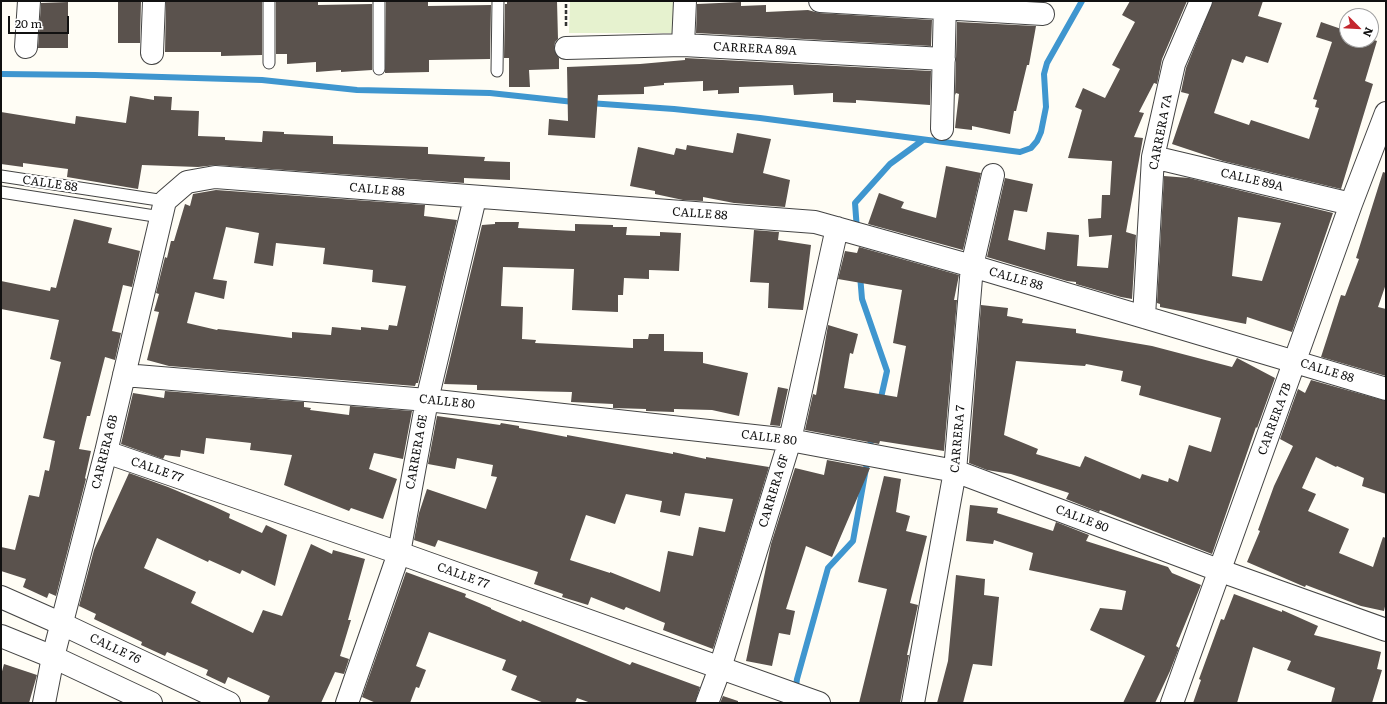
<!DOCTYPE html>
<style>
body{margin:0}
#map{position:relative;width:1387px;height:704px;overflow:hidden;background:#fffdf5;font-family:Literata,serif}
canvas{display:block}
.frame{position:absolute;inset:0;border:2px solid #111;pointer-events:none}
.north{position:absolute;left:1339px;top:8px;width:40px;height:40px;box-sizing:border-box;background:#fff;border:1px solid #a0a0a0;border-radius:50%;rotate:114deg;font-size:11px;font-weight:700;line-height:16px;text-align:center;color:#111}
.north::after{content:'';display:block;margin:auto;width:14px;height:18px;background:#c4262e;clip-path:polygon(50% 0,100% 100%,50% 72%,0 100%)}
.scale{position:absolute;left:8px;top:16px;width:61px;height:18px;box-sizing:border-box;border:2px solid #111;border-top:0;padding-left:5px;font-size:12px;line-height:14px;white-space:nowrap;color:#111;-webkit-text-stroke:3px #fff;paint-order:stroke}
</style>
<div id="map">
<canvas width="1387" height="704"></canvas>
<div class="frame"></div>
<div class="north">N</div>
<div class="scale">20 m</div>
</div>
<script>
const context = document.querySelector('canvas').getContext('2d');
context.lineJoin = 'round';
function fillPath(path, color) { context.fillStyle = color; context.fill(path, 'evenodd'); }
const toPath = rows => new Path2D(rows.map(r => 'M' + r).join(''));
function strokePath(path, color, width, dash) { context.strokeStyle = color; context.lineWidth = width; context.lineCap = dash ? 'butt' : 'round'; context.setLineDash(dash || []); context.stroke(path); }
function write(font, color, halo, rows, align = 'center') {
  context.font = font + ' Literata,serif'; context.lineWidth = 4; context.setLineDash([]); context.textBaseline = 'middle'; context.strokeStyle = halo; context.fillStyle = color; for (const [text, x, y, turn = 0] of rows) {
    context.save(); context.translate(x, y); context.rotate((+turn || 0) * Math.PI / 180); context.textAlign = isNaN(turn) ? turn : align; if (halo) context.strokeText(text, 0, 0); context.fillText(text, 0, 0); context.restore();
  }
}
fillPath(toPath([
 [570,1,673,1,673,33,569,33]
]), '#e6f2cf');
strokePath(toPath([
 [1,74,95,75,262,80,357,90,490,93,574,102],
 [589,103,674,109,760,118,1020,152,1031,148,1037,141,1041,132,1046,107,1044,74,1047,63,1082,1],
 [857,230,855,203,890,164,923,140],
 [860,275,862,299,887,371,880,402],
 [795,692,797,679,828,568,853,541,872,435]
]), '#3f96cf', 6);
fillPath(toPath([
 [118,1,141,1,140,43,118,43],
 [166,1,262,1,262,55,221,56,221,52,165,52],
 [276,1,318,1,318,5,372,4,372,70,341,72,341,70,316,72,316,62,287,64,287,54,276,54],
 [386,1,428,1,428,6,491,5,490,59,429,60,429,72,385,73],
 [507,1,557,1,558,39,555,42,554,49,559,58,559,69,529,70,530,87,509,87,509,58,504,58,505,4,507,4],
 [1130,1,1187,1,1162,59,1157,84,1154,83,1139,112,1144,113,1134,137,1143,138,1126,232,1136,235,1132,299,1121,297,1076,284,1076,282,1067,281,987,257,1005,178,1033,184,1027,212,1014,210,1008,240,1045,250,1047,232,1079,235,1077,266,1108,268,1112,235,1089,237,1088,219,1101,218,1102,195,1110,195,1112,161,1068,158,1082,110,1075,107,1083,88,1105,98,1120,69,1112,65,1135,22,1122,15],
 [1213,1,1263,1,1258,16,1282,23,1268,63,1246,56,1243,63,1232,59,1214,113,1249,125,1251,120,1309,139,1319,108,1315,107,1317,100,1313,99,1332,42,1316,37,1321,22,1347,31,1347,40,1371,39,1377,41,1365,81,1373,84,1341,189,1223,161,1172,144,1189,94,1181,92,1186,68],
 [68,2,68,48,38,48,41,3],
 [741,2,741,6,766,5,766,12,808,10,819,13,932,20,931,46,696,33,697,4],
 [957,22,1036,26,1029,65,1027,65,1016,111,1014,111,1010,134,972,126,972,130,955,128,959,94,956,93,955,95],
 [685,58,931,71,930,105,856,100,856,103,833,102,833,93,794,95,793,85,739,87,739,93,718,94,718,90,703,91,703,81,664,83,664,85,644,87,644,94,598,95,595,138,548,135,549,119,568,121,567,67,640,64,685,60],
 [130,96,154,100,154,96,172,97,171,110,199,111,198,136,225,137,225,140,262,142,263,131,284,132,284,134,333,136,333,144,428,147,428,154,485,157,484,161,510,162,510,180,464,178,464,183,216,165,198,167,142,165,138,189,67,177,68,169,23,163,23,167,1,164,1,112,75,124,76,116,126,123],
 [737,133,771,139,763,173,790,180,785,207,734,203,703,197,703,201,683,200,655,194,655,191,630,186,638,147,674,155,676,148,686,150,687,145,733,153],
 [946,166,981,173,963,250,868,224,879,193,904,202,901,208,936,218],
 [1383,172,1386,173,1386,284,1378,307,1386,309,1386,376,1321,357,1341,295,1345,296,1359,259,1356,258],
 [1164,176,1189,178,1333,213,1292,332,1247,317,1246,324,1160,307,1160,304,1157,303],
 [1238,217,1281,223,1262,281,1232,276],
 [216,190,425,205,424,216,457,220,418,383,416,383,415,386,169,366,147,360,159,312,154,311,159,294,156,293,165,257,167,258,171,241,174,241,185,204,190,206,193,194],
 [226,227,259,233,254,263,273,266,276,243,325,248,323,264,373,270,372,282,406,286,397,326,389,325,388,330,361,327,361,330,332,327,331,335,292,332,292,338,218,329,217,330,187,323,195,292,224,299,227,281,213,279],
 [74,219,112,228,108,243,140,251,132,287,123,285,112,331,121,333,115,360,105,357,90,416,87,416,79,449,91,451,85,478,86,479,56,596,49,593,47,598,23,587,26,579,1,571,1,547,15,550,29,495,39,497,45,470,49,471,55,441,43,438,61,362,50,359,59,320,1,309,1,281,50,291,51,287,56,288],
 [495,222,519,222,518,228,575,231,575,224,613,225,613,227,627,227,626,235,660,236,660,232,681,233,679,271,649,270,649,279,624,278,623,295,618,295,618,312,572,310,574,269,503,267,501,306,523,307,522,339,536,340,535,343,633,348,633,339,648,339,649,334,664,334,664,351,703,352,703,363,748,373,739,416,712,410,674,409,674,412,646,411,646,409,613,408,613,404,571,402,572,392,477,390,477,385,444,384,482,225,495,224],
 [754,230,779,232,778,240,811,245,803,310,768,308,769,283,750,282],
 [859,247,959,275,954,300,957,300,944,451,880,441,879,444,805,430,813,394,816,395,828,325,858,334,853,354,850,353,844,388,897,397,906,346,893,343,902,290,838,279,845,251,857,253],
 [981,305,1008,308,1007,316,1023,319,1022,323,1076,329,1076,333,1152,346,1232,367,1237,358,1275,378,1257,428,1256,427,1212,554,1100,510,1099,512,1066,499,1069,493,1011,474,987,470,969,463],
 [1016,361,1085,366,1086,364,1123,371,1121,381,1141,386,1139,395,1221,418,1211,452,1189,445,1178,482,1169,478,1168,482,1142,474,1140,479,1085,456,1080,467,1036,454,1038,449,1004,435],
 [1311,380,1386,401,1386,494,1362,486,1364,478,1337,466,1336,467,1316,457,1302,488,1316,494,1308,511,1349,529,1339,553,1373,567,1383,537,1386,538,1386,602,1384,611,1361,606,1306,585,1305,587,1247,562,1260,531,1258,530,1274,486,1293,446,1280,439,1298,389,1305,393],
 [778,387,788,389,780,426,770,425],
 [165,391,304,402,304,407,311,408,310,410,349,415,350,406,412,411,403,459,374,453,369,469,397,479,383,519,351,508,349,511,284,485,292,455,250,450,251,443,206,438,204,454,181,450,180,457,165,455,163,459,121,444,133,393,164,398],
 [437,416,500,425,501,423,519,426,519,428,567,437,567,435,673,454,673,452,706,459,706,457,769,467,713,649,663,630,665,623,626,607,624,610,591,597,588,605,562,597,563,594,534,584,538,572,438,540,435,547,414,540,419,513,427,489,486,509,497,477,491,476,493,465,457,458,455,469,428,464],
 [685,493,733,499,725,532,699,527,693,556,668,551,660,592,610,572,610,573,570,560,586,515,615,524,626,494,662,501,660,512,680,516],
 [827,460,870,468,832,557,806,546,786,609,795,611,790,635,779,633,772,666,746,661,771,544,795,468,824,475],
 [129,473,168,487,213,506,230,514,229,518,262,533,266,525,287,535,275,586,242,570,240,574,209,560,208,562,157,538,144,568,196,592,191,603,253,633,263,610,282,616,311,544,332,554,333,550,365,559,348,620,351,620,340,656,349,659,344,674,335,672,321,703,267,703,270,696,228,677,225,684,206,675,208,670,167,652,165,656,141,645,142,642,94,619,96,614,79,606,94,550],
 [884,476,901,479,896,512,910,516,906,531,927,536,910,603,918,605,907,655,909,655,900,703,859,703,887,589,858,582],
 [970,505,998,508,997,513,1053,531,1056,522,1089,535,1086,541,1168,567,1172,573,1201,585,1176,646,1179,648,1170,671,1155,703,1123,703,1145,656,1090,630,1100,608,1122,610,1126,591,1029,570,1033,553,994,540,993,544,966,541],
 [406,572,466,594,465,597,491,608,491,609,521,622,522,620,630,665,632,662,700,687,695,703,591,703,577,698,575,703,544,703,511,690,517,676,502,670,506,660,429,632,416,666,426,670,419,688,416,687,410,703,376,703,362,697],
 [956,575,985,579,984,595,999,597,992,666,973,664,963,703,937,703,948,661],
 [1234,594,1282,612,1282,610,1318,626,1314,635,1381,652,1377,669,1382,670,1372,703,1331,703,1335,688,1287,670,1291,661,1253,647,1237,703,1193,703,1201,680,1199,679,1221,619,1224,620],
 [4,664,37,675,29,703,1,703,1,675],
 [723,696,738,701,738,703,720,703]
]), '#5a524d');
const service = toPath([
 [379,1,379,69],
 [269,63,269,1],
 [497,71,498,1],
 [1,176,165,201],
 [1,192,161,217]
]);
const minor = toPath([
 [820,1,1043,14],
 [683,45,685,1],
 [26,47,29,1],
 [566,48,683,45,944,59],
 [152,53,154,1],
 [942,129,945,1],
 [1153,157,1351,204],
 [1144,317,1153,157,1174,64,1201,1],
 [124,375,427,400,790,440,955,471,1221,571,1386,630],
 [106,452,399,553,819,703],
 [44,703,53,657,106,452,165,201,187,182,215,177,815,222,972,266,1386,389],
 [347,703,399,553,427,400,475,198],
 [707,703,720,668,790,440,837,228],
 [913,703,955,471,972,266,993,175],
 [1172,703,1351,204,1386,113]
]);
const tertiary = toPath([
 [1,597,62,624,229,703],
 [1,636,53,657,151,703]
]);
strokePath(service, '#444', 13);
strokePath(minor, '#444', 24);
strokePath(tertiary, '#444', 24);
strokePath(toPath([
 [566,26,566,1]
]), '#333', 2.5, [4, 2]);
strokePath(service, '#fff', 11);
strokePath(minor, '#fff', 22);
strokePath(tertiary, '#fff', 22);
write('12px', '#111', '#fff', [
 ["CARRERA 89A",755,49,3],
 ["CARRERA 7A",1161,132,-79],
 ["CALLE 89A",1252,180,13],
 ["CALLE 88",50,184,8],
 ["CALLE 88",377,190,5],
 ["CALLE 88",700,214,4],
 ["CALLE 88",1016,279,16],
 ["CALLE 88",1327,371,17],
 ["CALLE 80",447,402,6],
 ["CARRERA 7B",1275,419,-70],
 ["CALLE 80",769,438,7],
 ["CARRERA 7",958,439,-85],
 ["CARRERA 6B",105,452,-76],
 ["CARRERA 6E",417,452,-80],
 ["CALLE 77",157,470,19],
 ["CARRERA 6F",774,491,-73],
 ["CALLE 80",1082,519,21],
 ["CALLE 77",463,576,20],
 ["CALLE 76",115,649,25]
]);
</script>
